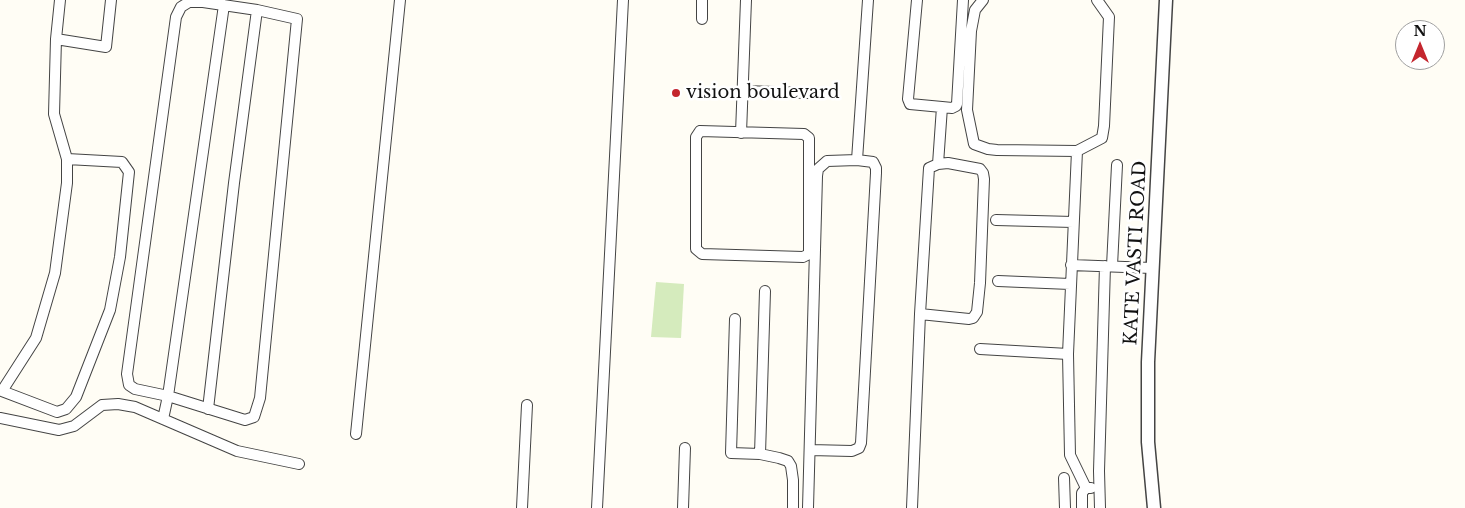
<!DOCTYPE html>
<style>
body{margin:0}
#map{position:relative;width:1465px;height:508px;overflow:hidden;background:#fffdf5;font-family:"Libre Baskerville",serif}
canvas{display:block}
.north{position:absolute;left:1395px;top:20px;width:50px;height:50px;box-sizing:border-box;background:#fff;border:1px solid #a0a0a0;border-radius:50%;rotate:0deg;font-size:14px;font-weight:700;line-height:20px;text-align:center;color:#111}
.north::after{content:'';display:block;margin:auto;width:18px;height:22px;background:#c4262e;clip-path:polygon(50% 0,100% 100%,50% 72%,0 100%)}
</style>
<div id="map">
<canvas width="1465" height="508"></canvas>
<div class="north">N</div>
</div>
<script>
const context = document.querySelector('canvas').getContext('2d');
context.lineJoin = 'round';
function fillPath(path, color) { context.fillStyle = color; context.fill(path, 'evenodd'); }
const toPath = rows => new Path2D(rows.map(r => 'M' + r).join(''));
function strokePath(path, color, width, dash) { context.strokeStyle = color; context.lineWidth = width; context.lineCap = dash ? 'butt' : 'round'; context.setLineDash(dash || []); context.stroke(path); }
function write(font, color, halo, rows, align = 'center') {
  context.font = font + ' "Libre Baskerville",serif'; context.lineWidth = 5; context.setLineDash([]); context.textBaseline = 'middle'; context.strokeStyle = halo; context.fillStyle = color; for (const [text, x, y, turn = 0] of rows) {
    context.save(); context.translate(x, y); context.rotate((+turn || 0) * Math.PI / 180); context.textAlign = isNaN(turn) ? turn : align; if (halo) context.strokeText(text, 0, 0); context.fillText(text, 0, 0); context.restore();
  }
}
fillPath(toPath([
 [656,282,684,284,681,338,651,337]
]), '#d5ebbd');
const minor = toPath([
 [60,0,56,39,54,114,67,159,67,183,55,273,36,338,2,391,57,412,66,409,76,397,110,310,120,257,129,172,122,162,67,159],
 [917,0,908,99,910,104,942,107],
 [983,0,975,10,971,31,967,110,974,144,988,149,997,150,1077,151],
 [203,2,189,2,181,7,176,17,127,374,129,385,135,389,168,396,245,420,254,417,260,398,297,19,257,10,203,2,203,0],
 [702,19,702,0],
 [56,39,106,47,111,0],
 [743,91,808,93],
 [700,131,804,134,809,138,809,254,803,257,702,254,696,249,696,137,700,131],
 [741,133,746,0],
 [857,160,868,0],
 [938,164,942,107,952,108,956,106,957,104,963,0],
 [996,220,1073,222],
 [1071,265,1152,268],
 [1112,266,1117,165],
 [998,281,1070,284],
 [765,291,760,454,779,458,788,461,791,466,793,480,793,508],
 [735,319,731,453,760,454],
 [980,349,1068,354],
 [208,409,234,183,257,10],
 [0,418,59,430,74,426,102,405,118,404,135,407,237,451,299,464],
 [163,419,168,396,224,5],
 [356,434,400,0],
 [1064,478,1065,508],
 [1086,488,1070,455,1068,354,1077,151,1102,138,1104,126,1109,17,1097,0],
 [522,508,527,405],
 [597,508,623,0],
 [683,508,685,448],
 [808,508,817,176,818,169,827,161,857,160,873,162,876,168,876,173,861,443,859,448,852,451,810,450],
 [912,508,920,314,929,168,938,164,948,163,980,169,983,173,984,179,980,283,977,312,973,318,969,319,920,314],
 [1082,508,1082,493,1086,488,1091,488],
 [1100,508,1099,471,1105,266]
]);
const tertiary = toPath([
 [1154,508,1148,442,1148,362,1166,0]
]);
strokePath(minor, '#444', 12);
strokePath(tertiary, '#444', 15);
strokePath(minor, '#fff', 10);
strokePath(tertiary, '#fff', 12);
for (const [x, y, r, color] of [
 [676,93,5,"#c4262e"]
]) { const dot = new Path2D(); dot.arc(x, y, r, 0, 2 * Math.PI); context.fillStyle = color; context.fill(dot); strokePath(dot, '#fff', 2); }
write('18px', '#111', '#fff', [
 ["vision boulevard",686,93]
], 'left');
write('18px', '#111', '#fff', [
 ["KATE VASTI ROAD",1136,253,-87]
]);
</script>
